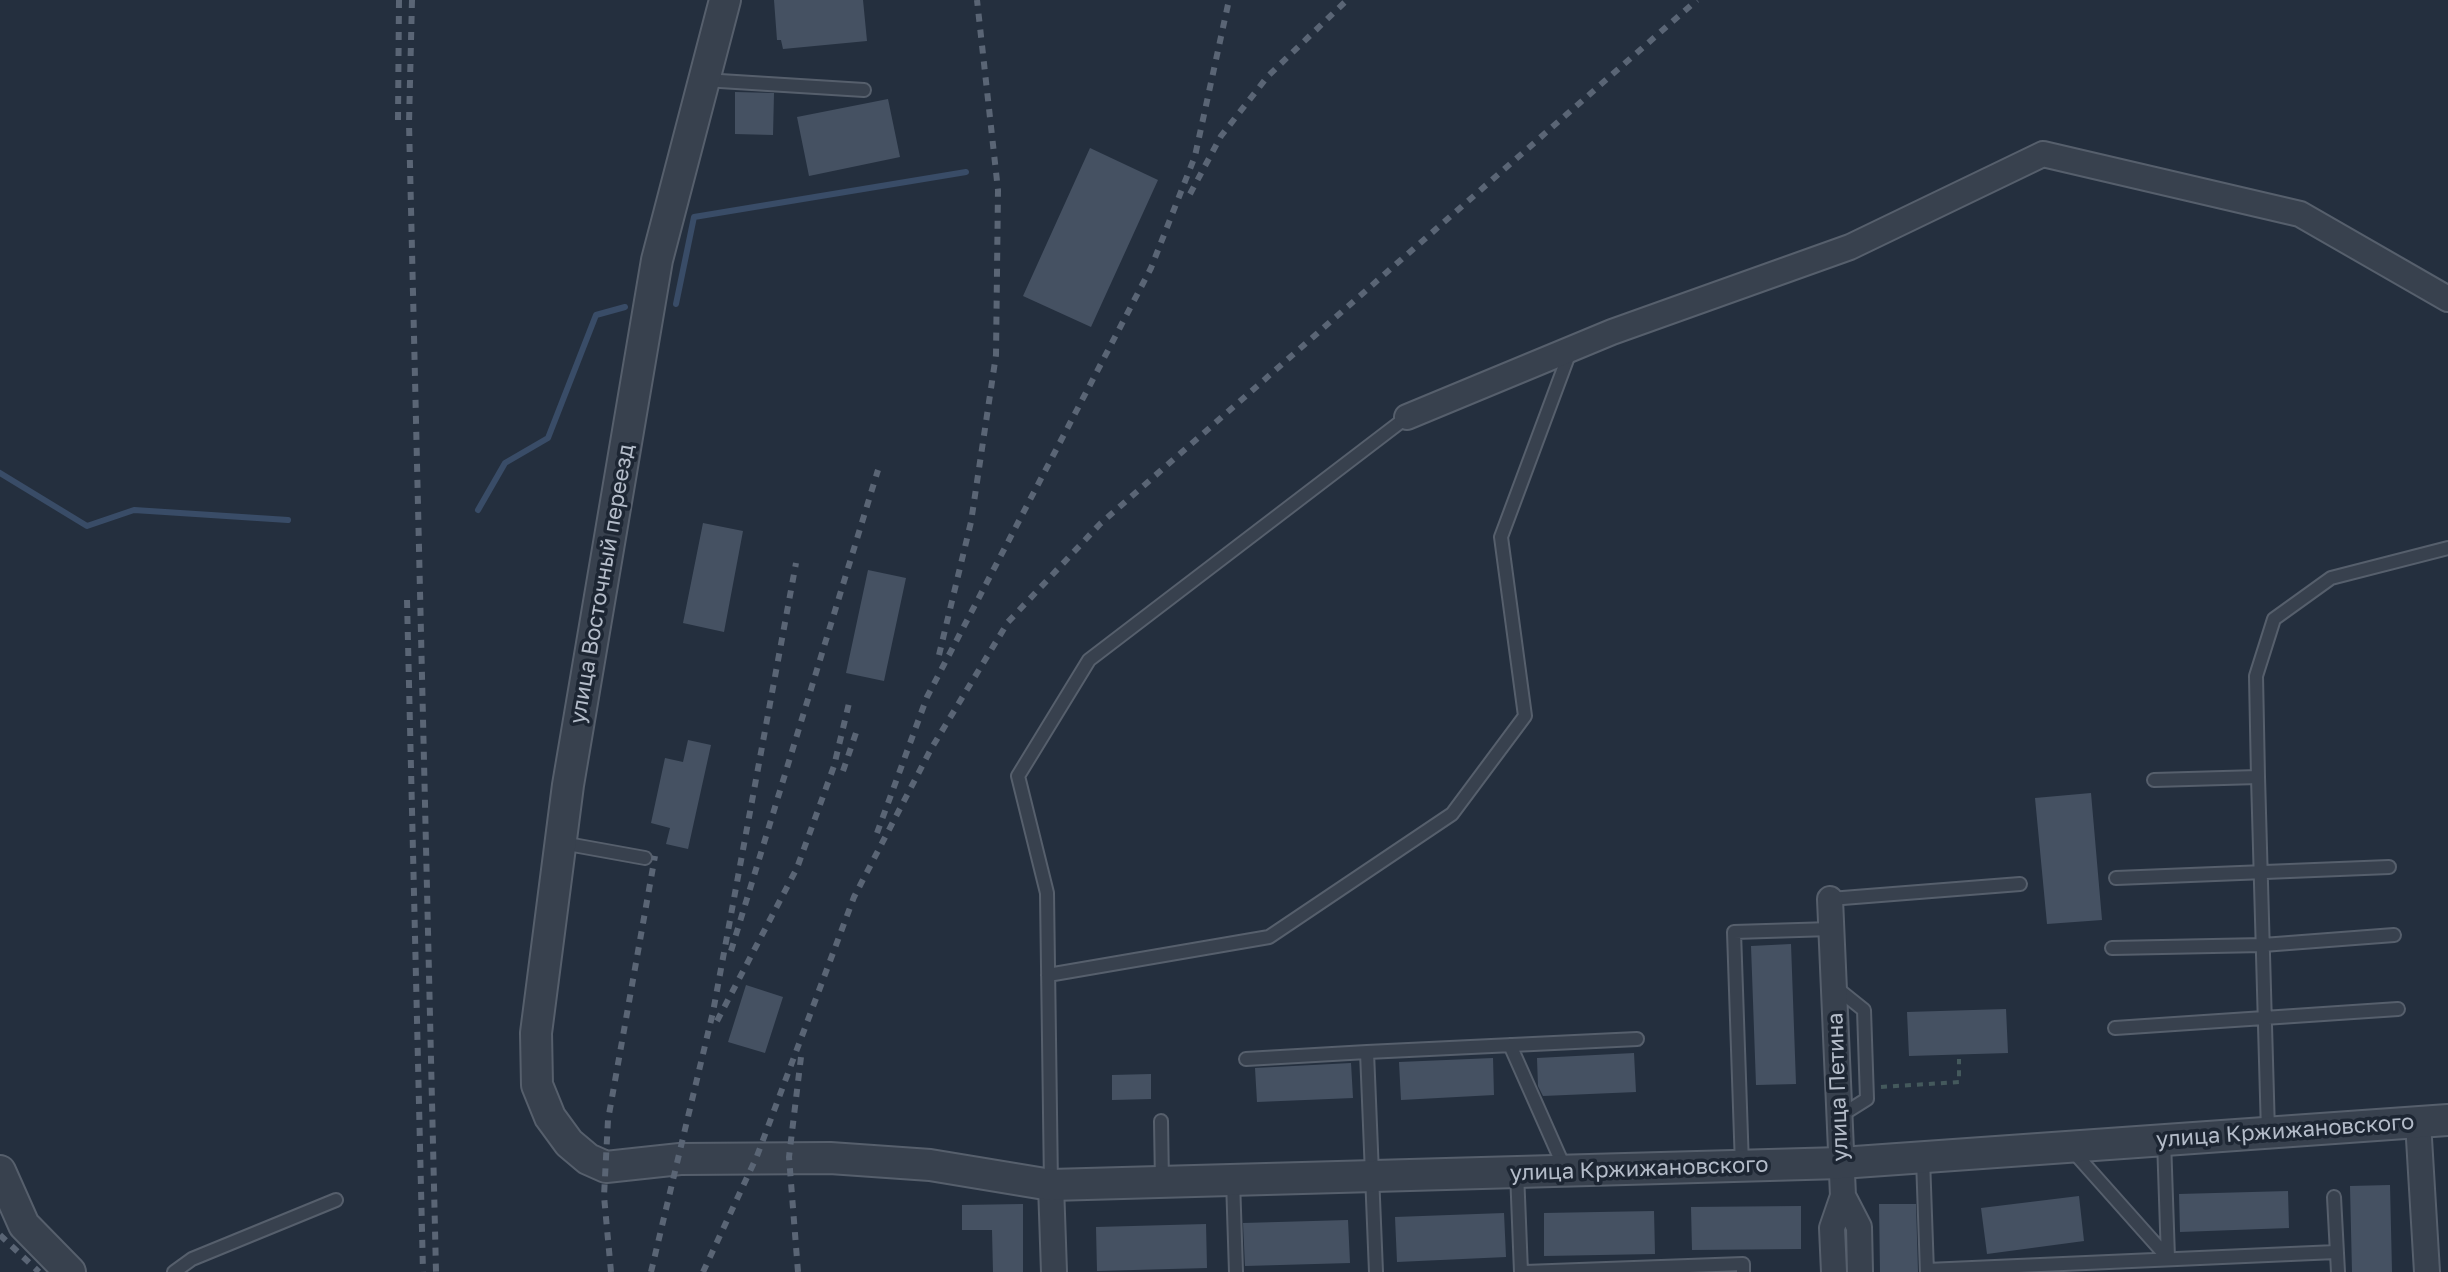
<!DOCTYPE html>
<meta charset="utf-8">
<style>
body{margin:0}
canvas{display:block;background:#242f3e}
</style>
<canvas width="2448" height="1272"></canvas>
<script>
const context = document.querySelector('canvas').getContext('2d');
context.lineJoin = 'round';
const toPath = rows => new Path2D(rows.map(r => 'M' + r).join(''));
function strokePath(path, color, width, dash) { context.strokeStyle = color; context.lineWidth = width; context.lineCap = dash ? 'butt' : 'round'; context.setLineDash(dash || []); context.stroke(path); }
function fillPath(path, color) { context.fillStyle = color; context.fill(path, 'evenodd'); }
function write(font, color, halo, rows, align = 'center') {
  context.font = font + ' "Golos Text",sans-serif'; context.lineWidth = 7; context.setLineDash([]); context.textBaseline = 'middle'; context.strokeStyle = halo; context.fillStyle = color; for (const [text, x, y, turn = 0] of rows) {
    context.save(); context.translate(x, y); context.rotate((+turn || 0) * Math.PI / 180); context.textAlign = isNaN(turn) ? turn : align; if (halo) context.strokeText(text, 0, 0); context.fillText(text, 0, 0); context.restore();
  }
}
strokePath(toPath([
 [676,304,694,217,966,172],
 [0,473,87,526,134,510,288,520],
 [478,510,505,463,548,438,596,315,625,307]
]), '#394c67', 6);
fillPath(toPath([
 [774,0,863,0,867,41,783,49,781,40,777,40],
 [735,92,774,93,773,135,735,134],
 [888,99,900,157,809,176,797,117],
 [1090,148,1158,180,1091,327,1023,296],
 [703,523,743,531,724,632,683,623],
 [868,570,906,578,884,681,846,673],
 [688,740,711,745,688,849,666,844,670,828,651,823,665,758,683,762],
 [2091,793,2102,920,2047,924,2035,798],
 [1791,944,1796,1084,1756,1085,1751,946],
 [746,985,783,997,765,1053,728,1042],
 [2006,1009,2008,1053,1909,1056,1907,1012],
 [1634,1053,1636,1092,1543,1096,1538,1086,1537,1058],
 [1493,1058,1494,1095,1401,1100,1399,1062],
 [1351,1063,1353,1098,1257,1102,1255,1068],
 [1151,1074,1151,1099,1112,1100,1112,1075],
 [2390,1185,2392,1272,2352,1272,2350,1186],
 [2288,1191,2289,1228,2180,1232,2179,1194],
 [2079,1196,2084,1241,1987,1254,1981,1208],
 [1023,1204,1023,1272,993,1272,992,1230,962,1230,962,1205],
 [1879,1204,1916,1204,1918,1272,1880,1272],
 [1801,1206,1801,1249,1692,1250,1691,1207],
 [1654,1211,1655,1254,1544,1256,1544,1213],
 [1504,1213,1506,1257,1397,1262,1395,1217],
 [1348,1220,1350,1263,1245,1266,1243,1223],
 [1206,1224,1207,1268,1097,1271,1096,1227]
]), '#455162');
const service = toPath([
 [704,80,864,90],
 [2258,777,2256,676,2274,619,2331,578,2448,548],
 [2154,780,2258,777,2268,1132],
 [562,843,645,858],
 [2116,878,2389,867],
 [1830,899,2020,884],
 [2112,948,2263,945,2394,935],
 [1048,975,1269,937,1452,814,1525,716,1501,537,1571,349],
 [1834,986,1864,1010,1867,1099,1840,1116],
 [2115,1028,2398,1009],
 [1510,1045,1565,1169],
 [1246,1059,1367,1052],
 [1161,1121,1162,1182],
 [2071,1149,2168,1258,2164,1140],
 [1923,1159,1927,1272],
 [1742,1166,1734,932,1831,929],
 [1517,1172,1521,1272],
 [1233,1180,1236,1272],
 [1051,1185,1047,893,1018,776,1089,660,1407,417],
 [2334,1197,2338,1272],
 [1927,1270,2336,1252],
 [174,1272,192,1259,336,1200],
 [1376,1272,1367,1052,1637,1039],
 [1525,1272,1743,1264,1743,1272]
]);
const minor = toPath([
 [1407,417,1612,332,1850,247,2043,154,2300,214,2448,299],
 [1830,899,1843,1196,1859,1227,1860,1272],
 [2418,1122,2427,1272],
 [1051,1185,1054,1272],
 [1834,1272,1832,1228,1843,1196]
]);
const tertiary = toPath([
 [725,0,657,260,568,785,536,1033,537,1085,550,1117,569,1143,588,1159,606,1167,680,1159,830,1158,930,1165,1051,1185,1841,1163,2448,1120],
 [0,1171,24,1225,70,1272]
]);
strokePath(service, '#565f6c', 16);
strokePath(minor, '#565f6c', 28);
strokePath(tertiary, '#565f6c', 34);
strokePath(toPath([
 [1881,1087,1959,1082,1959,1059]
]), '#44595c', 4, [6, 6]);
strokePath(service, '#38414e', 12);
strokePath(minor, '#38414e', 24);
strokePath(tertiary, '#38414e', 30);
strokePath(toPath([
 [412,0,409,123,436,1272],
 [398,120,399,0],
 [1190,194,1221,136,1268,76,1347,0],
 [407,600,423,1272],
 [939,655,971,522,996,355,998,190,977,0],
 [843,771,858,727],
 [877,833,927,697,1151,268,1195,156,1229,0],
 [731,951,878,470],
 [717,1021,797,868,834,766,850,699],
 [0,1235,39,1272],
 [611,1272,604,1196,608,1120,655,856],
 [651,1272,713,1012,796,563],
 [703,1272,757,1156,854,897,931,749,1008,622,1100,524,1697,0],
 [798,1272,789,1157,801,1057]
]), '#5a6575', 6, [8, 8]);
write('22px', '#b4bcc9', '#1d2633', [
 ["улица Восточный переезд",602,584,-80],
 ["улица Петина",1838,1087,-92],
 ["улица Кржижановского",2285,1131,-4],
 ["улица Кржижановского",1639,1169,-2]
]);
</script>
